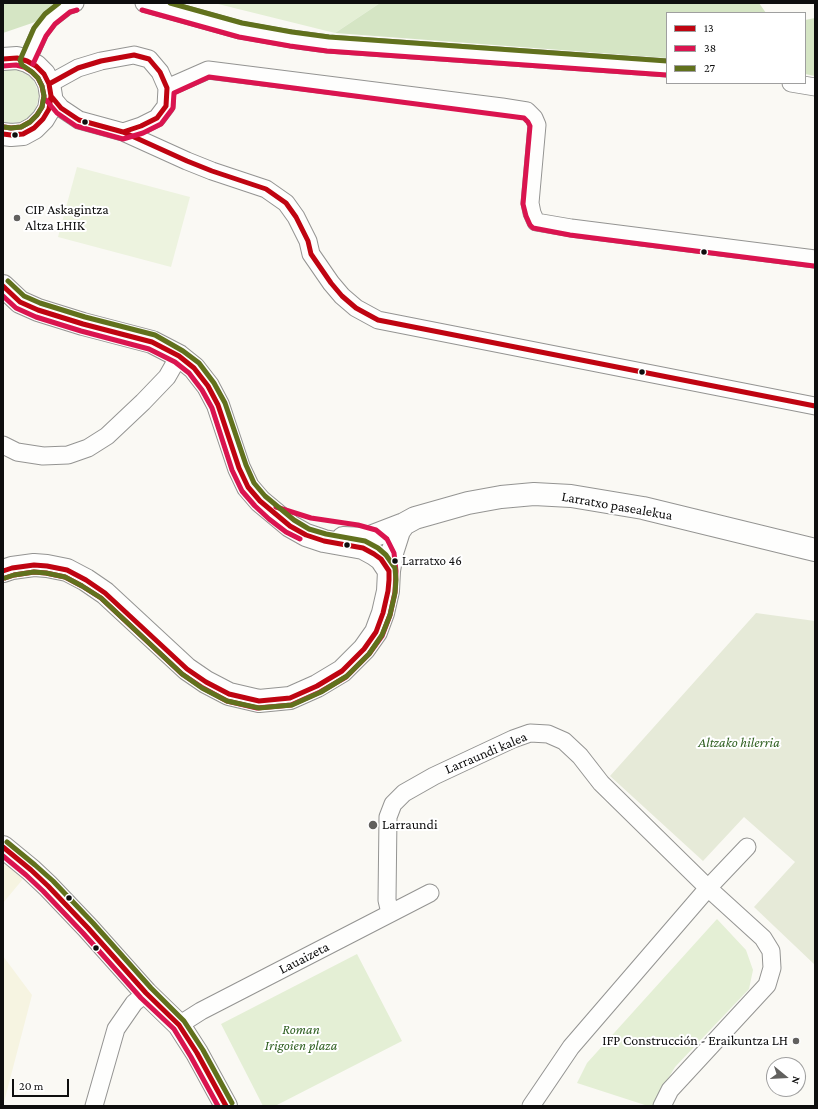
<!DOCTYPE html>
<meta charset="utf-8">
<style>
body{margin:0}
#map{position:relative;width:818px;height:1109px;overflow:hidden;background:#faf9f4;font-family:"Crimson Pro",serif}
canvas{display:block}
.frame{position:absolute;inset:0;border:4px solid #0e0e0e;pointer-events:none}
.legend{position:absolute;left:666px;top:12px;width:140px;height:72px;box-sizing:border-box;background:#fff;border:1px solid #9f9f9f;margin:0;padding:5px 7px;list-style:none;font-size:12px;color:#0e0e0e}
.legend li{display:flex;align-items:center;gap:8px;height:20px}
.legend b{width:20px;border:1px solid #9f9f9f}
.north{position:absolute;left:766px;top:1057px;width:40px;height:40px;box-sizing:border-box;background:#fff;border:1px solid #9f9f9f;border-radius:50%;rotate:108deg;font-size:11px;font-weight:700;line-height:16px;text-align:center;color:#0e0e0e}
.north::after{content:'';display:block;margin:auto;width:14px;height:18px;background:#61605e;clip-path:polygon(50% 0,100% 100%,50% 72%,0 100%)}
.scale{position:absolute;left:12px;top:1079px;width:57px;height:18px;box-sizing:border-box;border:2px solid #0e0e0e;border-top:0;padding-left:5px;font-size:12px;line-height:14px;white-space:nowrap;color:#0e0e0e;-webkit-text-stroke:3px #fff;paint-order:stroke}
</style>
<div id="map">
<canvas width="818" height="1109"></canvas>
<div class="frame"></div>
<ul class="legend">
<li><b style="height:5px;background:#bf0411"></b>13</li>
<li><b style="height:5px;background:#da144f"></b>38</li>
<li><b style="height:5px;background:#61711d"></b>27</li>
</ul>
<div class="north">N</div>
<div class="scale">20 m</div>
</div>
<script>
const context = document.querySelector('canvas').getContext('2d');
context.lineJoin = 'round';
function fillPath(path, color) { context.fillStyle = color; context.fill(path, 'evenodd'); }
const toPath = rows => new Path2D(rows.map(r => 'M' + r).join(''));
function strokePath(path, color, width, dash) { context.strokeStyle = color; context.lineWidth = width; context.lineCap = dash ? 'butt' : 'round'; context.setLineDash(dash || []); context.stroke(path); }
function write(font, color, halo, rows, align = 'center') {
  context.font = font + ' "Crimson Pro",serif'; context.lineWidth = 4; context.setLineDash([]); context.textBaseline = 'middle'; context.strokeStyle = halo; context.fillStyle = color; for (const [text, x, y, turn = 0] of rows) {
    context.save(); context.translate(x, y); context.rotate((+turn || 0) * Math.PI / 180); context.textAlign = isNaN(turn) ? turn : align; if (halo) context.strokeText(text, 0, 0); context.fillText(text, 0, 0); context.restore();
  }
}
fillPath(toPath([
 [3,862,23,879,3,903],
 [3,956,32,995,3,1106]
]), '#f6f4e1');
fillPath(toPath([
 [214,3,380,3,335,33],
 [6,70,16,70,24,73,32,78,36,86,39,95,37,104,34,112,28,118,20,122,12,123,3,122,3,72],
 [717,919,746,950,753,970,749,989,675,1067,652,1106,648,1106,577,1083,587,1063],
 [357,954,402,1041,275,1106,263,1106,221,1024]
]), '#e4efd5');
fillPath(toPath([
 [3,3,55,3,41,20,3,33],
 [380,3,759,3,766,13,667,13,667,58,335,33],
 [815,18,815,76,805,74,805,20]
]), '#d5e5c4');
fillPath(toPath([
 [756,613,815,621,815,965,754,907,795,862,744,817,703,861,610,776]
]), '#e6ead8');
fillPath(toPath([
 [77,167,190,197,171,267,58,237]
]), '#edf3df');
const minor = toPath([
 [144,3,240,30,291,39,328,44,667,68],
 [27,61,40,32,50,19,67,6,75,3],
 [791,83,815,87],
 [49,84,78,68,101,61,134,55,149,59,160,72,167,88,166,106,157,118,141,126,123,132],
 [167,88,208,70,502,107,527,111,534,118,537,125,530,203,532,213,536,222,571,228,815,259],
 [51,96,61,108,79,120,123,132,187,161,212,171,266,189,286,203,296,217,308,241,311,254,331,283,342,296,356,308,378,320,815,406],
 [3,445,17,452,43,456,68,455,88,448,107,436,143,402,167,377,179,356],
 [390,913,387,900,388,817,393,804,404,793,434,776,513,739,530,733,548,734,564,741,580,756,601,783,708,888,763,938,771,951,772,968,767,985,670,1090,662,1106],
 [179,1025,201,1011,430,893],
 [94,1106,116,1029,134,1003,146,993],
 [531,1106,571,1047,708,888,747,847]
]);
const tertiary = toPath([
 [3,59,17,58,27,61,36,66,44,74,49,84,51,96,49,109,43,119,34,128,23,134,11,135,3,134],
 [3,286,20,302,38,310,83,324,152,342,179,356,194,368,208,386,218,405,239,468,248,487,260,501,290,526,306,535,324,541,363,548,374,554,381,559,389,571],
 [343,538,365,539,404,524,415,518,468,503,501,497,534,494,571,496,643,508,815,550],
 [3,571,12,568,34,565,47,566,67,570,86,580,105,593,187,669,206,682,229,694,259,701,290,698,317,686,342,671,364,649,376,632,383,613,388,591,389,571,392,553,399,531,404,524],
 [3,847,31,870,48,886,88,928,146,993,179,1025,197,1053,226,1106]
]);
strokePath(minor, '#949492', 19);
strokePath(tertiary, '#949492', 24);
strokePath(minor, '#fefefd', 17);
strokePath(tertiary, '#fefefd', 22);
strokePath(toPath([
 [134,55,149,59,160,72,167,88,166,106,157,118,141,126,123,132,79,120,61,108,51,96,49,84,78,68,101,61,134,55],
 [3,59,17,58,27,61,36,66,44,74,49,84,51,96,49,109,43,119,34,128,23,134,11,135,3,134],
 [49,84,51,96,61,108,79,120,123,132,187,161,212,171,266,189,286,203,296,217,308,241,311,254,331,283,342,296,356,308,378,320,815,406],
 [3,286,20,302,38,310,83,324,152,342,179,356,194,368,208,386,218,405,239,468,248,487,260,501,290,526,306,535,324,541,363,548,374,554,381,559,389,571,389,580,388,591,383,613,376,632,364,649,342,671,317,686,290,698,259,701,229,694,206,682,187,669,105,593,86,580,67,570,47,566,34,565,12,568,3,571],
 [3,847,31,870,48,886,88,928,146,993,179,1025,197,1053,226,1106]
]), '#bf0411', 5);
strokePath(toPath([
 [142,10,239,37,290,46,327,51,667,75],
 [33,64,46,36,55,24,70,12,77,10],
 [3,66,16,65,24,67,32,72,38,78,42,86,44,96,42,107,37,115,30,122,21,127,11,128,4,127],
 [46,100,57,113,76,126,123,139,143,133,161,124,173,108,174,93,209,77,524,118,528,122,530,126,523,204,526,216,530,225,533,228,570,235,814,266],
 [3,296,16,308,36,317,81,331,149,349,175,362,189,373,202,390,212,408,232,470,242,491,255,506,269,519,286,532,300,539],
 [5,578,14,575,34,572,46,573,65,577,82,586,101,598,182,674,203,688,227,701,257,708,291,705,320,692,346,677,369,654,382,636,390,615,395,592,396,571,394,553,387,539,376,530,358,525,311,518,276,507],
 [3,856,26,875,43,891,83,933,141,998,174,1029,191,1057,218,1106]
]), '#da144f', 5);
strokePath(toPath([
 [170,3,242,23,292,32,329,37,667,61],
 [4,127,11,128,21,127,30,122,37,115,42,107,44,96,42,86,38,78,32,72,22,65,20,60,34,28,45,14,59,3],
 [5,578,14,575,34,572,46,573,65,577,82,586,101,598,182,674,202,688,227,701,259,708,292,705,321,692,347,676,369,654,382,635,390,615,395,593,396,580,395,568,386,555,378,548,365,541,326,534,309,529,294,520,265,496,254,483,246,465,225,403,214,383,199,363,183,351,155,335,85,317,40,303,24,296,8,281],
 [7,842,35,865,53,881,93,923,151,988,184,1021,203,1050,232,1103]
]), '#61711d', 5);
for (const [x, y, r, color] of [
 [85,122,3.5,"#0e0e0e"],
 [15,135,3.5,"#0e0e0e"],
 [17,218,4,"#61605e"],
 [704,252,3.5,"#0e0e0e"],
 [642,372,3.5,"#0e0e0e"],
 [347,545,3.5,"#0e0e0e"],
 [395,561,3.5,"#0e0e0e"],
 [373,825,5,"#61605e"],
 [69,898,3.5,"#0e0e0e"],
 [96,948,3.5,"#0e0e0e"],
 [796,1041,4,"#61605e"]
]) { const dot = new Path2D(); dot.arc(x, y, r, 0, 2 * Math.PI); context.fillStyle = color; context.fill(dot); strokePath(dot, '#fff', 1.5); }
write('13px', '#0e0e0e', '#fff', [
 ["Larratxo 46",402,561]
], 'left');
write('14px', '#0e0e0e', '#fff', [
 ["CIP Askagintza",25,210],
 ["Altza LHIK",25,226],
 ["Larraundi",382,825],
 ["IFP Construcción - Eraikuntza LH",788,1041,"right"]
], 'left');
write('14px', '#0e0e0e', '#fff', [
 ["Larratxo pasealekua",617,506,10],
 ["Larraundi kalea",486,753,-23],
 ["Lauaizeta",304,958,-27]
]);
write('italic 14px', '#316123', '#fff', [
 ["Altzako hilerria",739,743],
 ["Roman",301,1030],
 ["Irigoien plaza",301,1046]
]);
</script>
